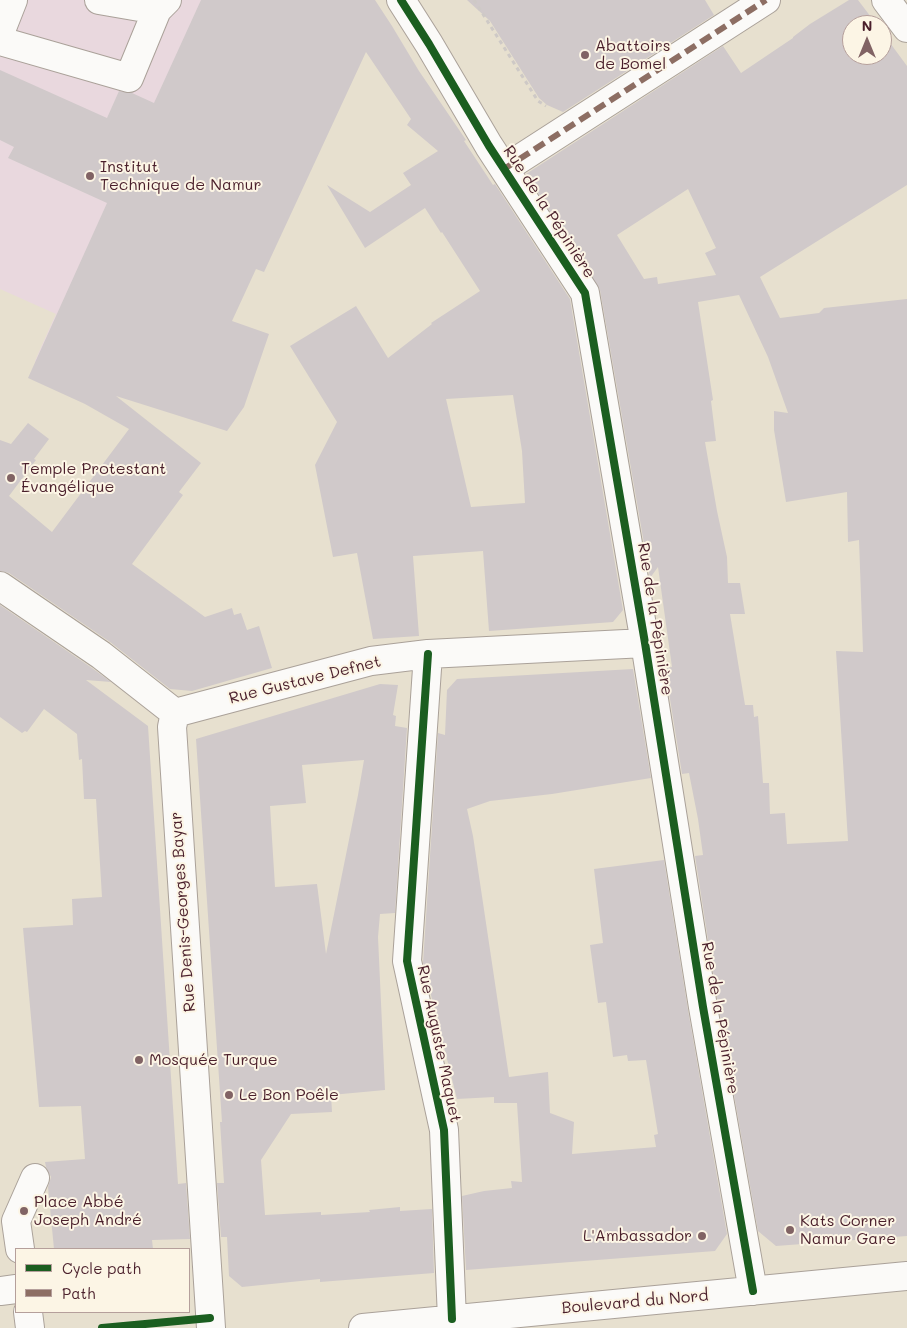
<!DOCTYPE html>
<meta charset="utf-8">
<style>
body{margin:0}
#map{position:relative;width:907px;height:1328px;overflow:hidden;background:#e7e0cf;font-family:Mali,sans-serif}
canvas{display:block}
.legend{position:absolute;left:15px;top:1248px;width:175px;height:65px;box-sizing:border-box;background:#fcf5e5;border:1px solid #b59f9b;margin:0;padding:6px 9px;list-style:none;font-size:15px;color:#4a1f2b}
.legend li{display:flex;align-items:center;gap:10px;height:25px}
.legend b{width:25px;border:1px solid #b59f9b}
.north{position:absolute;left:842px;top:15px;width:50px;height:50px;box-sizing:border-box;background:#fcf5e5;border:1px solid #b59f9b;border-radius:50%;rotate:0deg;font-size:14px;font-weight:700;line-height:20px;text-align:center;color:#4a1f2b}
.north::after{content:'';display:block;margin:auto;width:18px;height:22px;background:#816364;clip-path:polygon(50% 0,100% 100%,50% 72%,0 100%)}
</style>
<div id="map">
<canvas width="907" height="1328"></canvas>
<ul class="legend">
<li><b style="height:6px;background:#1b5e20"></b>Cycle path</li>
<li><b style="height:6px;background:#8d6e63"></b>Path</li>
</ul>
<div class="north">N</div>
</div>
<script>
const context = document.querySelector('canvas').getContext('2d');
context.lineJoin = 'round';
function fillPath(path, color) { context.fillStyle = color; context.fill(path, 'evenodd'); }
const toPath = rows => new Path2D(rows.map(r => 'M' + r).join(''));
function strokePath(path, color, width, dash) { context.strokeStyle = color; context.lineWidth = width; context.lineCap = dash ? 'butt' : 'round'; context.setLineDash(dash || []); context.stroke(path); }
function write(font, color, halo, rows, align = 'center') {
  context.font = font + ' Mali,sans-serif'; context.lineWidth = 4; context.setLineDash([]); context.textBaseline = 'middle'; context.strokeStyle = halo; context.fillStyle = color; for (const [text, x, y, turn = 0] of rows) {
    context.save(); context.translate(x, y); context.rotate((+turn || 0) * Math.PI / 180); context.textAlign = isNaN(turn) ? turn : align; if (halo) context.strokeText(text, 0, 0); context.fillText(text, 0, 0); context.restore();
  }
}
fillPath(toPath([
 [0,0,209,0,84,383,35,361,56,314,0,289]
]), '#e9d8de');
fillPath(toPath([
 [201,0,375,0,392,26,419,71,466,140,464,141,493,185,495,184,570,299,623,610,613,622,489,631,483,551,413,556,419,636,373,639,357,553,333,557,315,465,337,422,290,346,356,306,388,358,432,324,431,323,480,291,442,232,441,233,425,208,365,248,327,185,370,212,411,185,403,173,438,151,407,125,411,119,366,52,264,272,256,269,232,321,269,334,244,407,227,431,116,396,201,463,179,492,183,495,132,564,205,617,232,608,234,615,241,613,247,630,259,626,272,668,192,691,170,689,110,642,9,573,0,571,0,440,11,444,28,423,49,439,34,459,36,460,9,496,52,532,129,429,85,404,28,378,107,203,8,158,14,147,0,140,0,70,107,118,119,91,132,93,154,103],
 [513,395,522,451,525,503,471,507,446,399],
 [467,0,705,0,714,15,563,112,547,105,539,98,490,21],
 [849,0,858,0,877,25,852,25,852,55,882,55,882,32,907,66,907,185,760,277,780,318,819,313,824,308,907,299,907,1236,776,1246,758,1231,718,1004,695,856,703,855,698,819,689,773,682,774,665,668,672,667,658,567,650,578,600,290,526,174,723,46,741,73,793,38,793,37,810,24],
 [688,189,716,248,705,253,716,275,658,284,657,277,644,279,617,235],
 [739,295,768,357,788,413,774,411,774,430,786,502,847,492,848,542,859,540,863,652,836,651,848,841,787,844,785,813,770,814,769,783,763,783,758,716,754,717,753,705,745,705,730,614,745,614,740,583,728,583,727,557,717,511,705,442,716,441,711,401,713,400,698,302],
 [0,605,92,668,111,682,86,680,148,726,178,1184,186,1183,190,1239,152,1240,153,1249,54,1249,48,1187,51,1177,46,1167,45,1162,85,1159,81,1106,39,1107,23,928,73,925,72,899,102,897,96,799,84,799,82,759,79,760,77,734,44,709,27,732,25,731,22,733,0,717],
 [633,669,651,778,552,794,490,801,467,809,473,836,509,1077,548,1072,550,1113,574,1122,572,1154,656,1147,654,1135,658,1134,646,1060,628,1061,627,1055,613,1057,606,1002,598,1003,590,945,603,943,594,869,664,860,688,1010,727,1234,715,1251,466,1270,462,1196,484,1191,512,1188,511,1181,522,1182,517,1103,494,1103,494,1097,457,1099,423,963,438,733,445,735,447,690,457,679],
 [380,684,398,685,393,715,396,716,395,726,407,728,395,913,380,914,378,937,385,1090,331,1095,332,1112,291,1114,261,1160,265,1215,321,1212,321,1215,370,1212,369,1210,400,1207,400,1211,432,1209,434,1273,320,1282,320,1279,242,1287,229,1276,227,1237,221,1237,217,1183,224,1183,220,1122,222,1122,196,739],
 [364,760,358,795,326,954,317,884,275,887,270,806,306,803,302,765]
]), '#d0c9ca');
const minor = toPath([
 [99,0,157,10],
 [401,0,429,44,489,146,585,293,645,643,703,1007,753,1291],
 [886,0,907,28],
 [0,33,13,0],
 [0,41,129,78,157,10,167,0],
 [504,169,766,0],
 [0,586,101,655,175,713,172,727,211,1328],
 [428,654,407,961,444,1130,452,1319],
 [175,713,371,661,428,654,645,643],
 [20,1249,16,1221,35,1178],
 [0,1291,16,1289],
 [28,1312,30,1328],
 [363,1328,907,1276]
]);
strokePath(minor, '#aaa199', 30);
strokePath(toPath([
 [474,0,538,101,546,106]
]), '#cec9c6', 3, [4, 4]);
strokePath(minor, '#fbfaf8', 28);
strokePath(toPath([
 [504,169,766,0]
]), '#8d6e63', 6, [12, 6]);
strokePath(toPath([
 [401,0,429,44,489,146,585,293,645,643,703,1007,753,1291],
 [428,654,407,961,444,1130,452,1319],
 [102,1328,210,1318]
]), '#1b5e20', 8);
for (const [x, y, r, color] of [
 [585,55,5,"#816364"],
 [90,176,5,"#816364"],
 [11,478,5,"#816364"],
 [139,1060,5,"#816364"],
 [229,1095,5,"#816364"],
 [24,1211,5,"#816364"],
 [790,1230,5,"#816364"],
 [702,1236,5,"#816364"]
]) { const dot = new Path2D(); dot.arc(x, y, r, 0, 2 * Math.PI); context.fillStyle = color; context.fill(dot); strokePath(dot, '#fcf5e5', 2); }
write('16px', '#4a1f2b', '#fcf5e5', [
 ["Abattoirs",595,46],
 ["de Bomel",595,64],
 ["Institut",100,167],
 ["Technique de Namur",100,185],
 ["Temple Protestant",21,469],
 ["Évangélique",21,487],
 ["Mosquée Turque",149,1060],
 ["Le Bon Poêle",239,1095],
 ["Place Abbé",34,1202],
 ["Joseph André",34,1220],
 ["Kats Corner",800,1221],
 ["Namur Gare",800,1239],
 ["L'Ambassador",692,1236,"right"]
], 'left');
write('16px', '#4a1f2b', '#fcf5e5', [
 ["Rue de la Pépinière",549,212,57],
 ["Rue de la Pépinière",655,619,81],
 ["Rue Gustave Defnet",305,680,-14],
 ["Rue Denis-Georges Bayar",183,912,-94],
 ["Rue de la Pépinière",720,1018,80],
 ["Rue Auguste Maquet",439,1044,78],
 ["Boulevard du Nord",635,1302,-5]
]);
</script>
